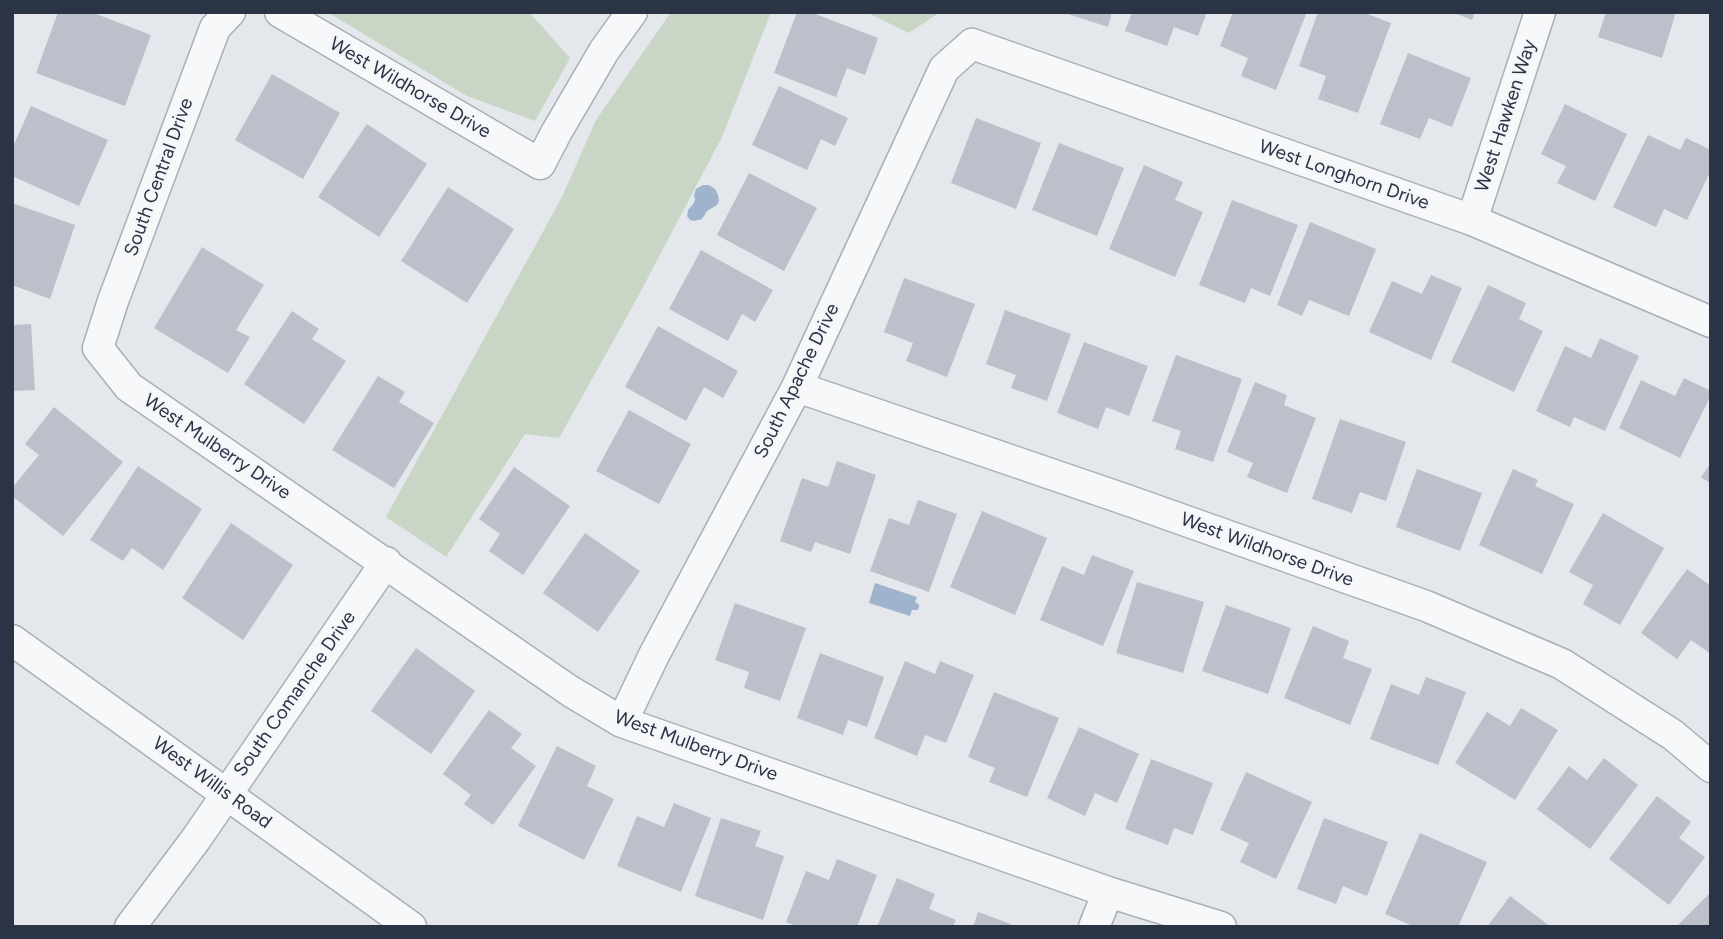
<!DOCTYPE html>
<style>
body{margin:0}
#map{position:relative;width:1723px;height:939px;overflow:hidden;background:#e4e7ec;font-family:Figtree,sans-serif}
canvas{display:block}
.frame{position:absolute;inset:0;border:14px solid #2b3445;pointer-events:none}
</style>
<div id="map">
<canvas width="1723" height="939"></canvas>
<div class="frame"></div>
</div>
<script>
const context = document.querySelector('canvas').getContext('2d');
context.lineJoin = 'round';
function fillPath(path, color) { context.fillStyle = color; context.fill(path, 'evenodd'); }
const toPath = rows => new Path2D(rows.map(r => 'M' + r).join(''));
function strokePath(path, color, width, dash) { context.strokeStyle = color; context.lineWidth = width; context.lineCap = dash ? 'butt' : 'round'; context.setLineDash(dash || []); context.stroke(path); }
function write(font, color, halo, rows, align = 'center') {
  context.font = font + ' Figtree,sans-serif'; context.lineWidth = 5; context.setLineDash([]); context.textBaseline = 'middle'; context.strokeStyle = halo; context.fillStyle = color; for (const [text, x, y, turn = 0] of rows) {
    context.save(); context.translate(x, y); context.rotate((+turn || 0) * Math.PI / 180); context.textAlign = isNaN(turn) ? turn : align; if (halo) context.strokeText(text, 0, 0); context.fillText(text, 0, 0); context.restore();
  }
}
fillPath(toPath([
 [327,12,529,12,570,58,535,121,467,96],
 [671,12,771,12,722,137,634,304,559,438,525,434,446,557,386,517,562,197,596,120],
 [866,12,940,12,909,33]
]), '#c9d6c5');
fillPath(toPath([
 [703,185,709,185,715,189,718,195,719,201,717,205,707,211,702,219,694,221,690,220,687,216,688,210,694,203,695,199,694,195,696,189],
 [875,583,917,597,915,602,919,605,919,608,917,610,912,610,910,616,869,603]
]), '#9fb4cc');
fillPath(toPath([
 [58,12,91,12,151,35,125,106,36,73],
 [797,12,810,12,878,38,865,75,847,68,836,97,774,73],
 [1062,12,1112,12,1108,27],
 [1132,12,1207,12,1198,36,1174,27,1167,46,1125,31],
 [1233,12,1307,12,1276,90,1241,76,1248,58,1220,46],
 [1318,12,1362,12,1391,23,1358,113,1318,99,1326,76,1299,66],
 [1452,12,1475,12,1472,20],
 [1606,12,1676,12,1662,58,1598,37],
 [1408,53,1471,78,1452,127,1429,118,1420,139,1380,124],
 [272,74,340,113,303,179,235,140],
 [779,86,848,118,835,146,821,139,807,170,752,145],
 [1565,104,1627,134,1595,201,1557,183,1566,166,1541,154],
 [31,106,108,140,79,206,12,176,12,149],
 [976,118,1041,143,1016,209,951,183],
 [367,124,427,164,379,237,318,197],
 [1648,135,1680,150,1686,138,1711,150,1711,170,1687,220,1664,209,1656,227,1613,207],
 [1059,143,1124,168,1097,236,1032,210],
 [1144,165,1183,182,1175,200,1203,212,1175,277,1109,249],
 [749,173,817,208,784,271,717,235],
 [448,187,514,229,467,303,401,261],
 [1232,200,1298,225,1270,296,1251,288,1245,303,1199,285],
 [12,203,75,225,50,299,12,285],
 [1310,222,1376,249,1349,316,1309,300,1302,316,1277,305],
 [202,247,264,285,236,330,250,337,228,373,154,328],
 [701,250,773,290,755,322,742,314,728,341,669,309],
 [1431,275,1462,288,1431,360,1369,332,1392,281,1422,294],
 [904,278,975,304,947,377,906,361,913,343,884,332],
 [1488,285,1526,303,1519,319,1543,331,1514,392,1451,362],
 [1005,310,1071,334,1047,401,1011,388,1016,375,986,364],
 [292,311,319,329,312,339,346,361,304,424,244,384],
 [31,324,35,390,12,391,12,325],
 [658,326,738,371,723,398,704,387,686,421,625,387],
 [1600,338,1639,356,1605,431,1574,417,1570,427,1536,411,1565,346,1591,358],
 [1084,342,1148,366,1129,416,1106,407,1098,429,1057,413],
 [1176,355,1242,379,1213,462,1175,449,1181,431,1152,421],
 [378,376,405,392,399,402,434,423,394,488,332,450],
 [1684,378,1711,391,1711,395,1680,458,1619,428,1641,380,1675,396],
 [1255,382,1287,395,1284,405,1316,418,1287,493,1247,477,1253,463,1227,452],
 [54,407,123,462,63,536,12,496,12,488,39,455,25,444],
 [629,410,691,444,659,504,596,471],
 [1340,419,1406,442,1386,501,1360,492,1352,513,1312,499],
 [837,461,876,475,850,554,815,542,811,552,780,541,802,478,828,487],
 [1711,463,1711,484,1701,477],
 [138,466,202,509,163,570,132,548,123,561,90,540],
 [514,467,570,506,523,575,489,551,500,534,479,519],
 [1417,469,1482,493,1460,551,1396,527],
 [1513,469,1538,480,1535,486,1574,504,1542,574,1479,545],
 [918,500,957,514,929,592,870,571,889,518,909,525],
 [982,511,1047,538,1015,615,950,587],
 [1603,513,1664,548,1620,625,1583,604,1593,585,1569,572],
 [231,523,293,565,243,640,182,598],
 [585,533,640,571,598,632,543,593],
 [1092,555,1134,571,1103,646,1040,620,1062,566,1084,575],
 [1687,569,1711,586,1711,654,1691,640,1677,659,1641,633],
 [1137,582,1204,602,1183,673,1116,653],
 [735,603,806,628,780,701,744,688,749,672,715,660],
 [1226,605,1291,628,1268,694,1202,671],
 [1313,626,1349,641,1343,658,1372,669,1350,725,1284,698],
 [416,648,475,691,431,754,371,711],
 [820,653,884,677,867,727,848,720,843,735,797,718],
 [905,661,935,674,940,661,974,675,946,743,925,735,917,756,874,738],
 [1426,677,1466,692,1438,765,1370,739,1391,684,1419,695],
 [994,692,1059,718,1027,797,989,782,995,768,968,757],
 [1521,708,1558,730,1515,800,1455,763,1487,712,1510,726],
 [489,710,522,734,511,748,536,766,493,825,464,804,471,795,443,774],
 [1079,727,1139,754,1117,803,1095,793,1085,816,1047,798],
 [557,746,596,766,587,786,614,799,584,860,518,826],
 [1604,758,1638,785,1590,849,1537,809,1569,766,1587,780],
 [1151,759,1213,783,1193,835,1174,828,1168,845,1125,829],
 [1246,772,1312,802,1276,879,1240,862,1249,843,1220,830],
 [1657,796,1691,822,1679,838,1705,857,1669,905,1609,859],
 [674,803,711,818,681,892,617,866,637,816,664,827],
 [721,818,761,831,755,846,784,856,763,920,695,896],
 [1324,818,1388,842,1367,896,1343,886,1336,904,1297,889],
 [1420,833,1487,862,1458,927,1415,927,1385,914],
 [837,859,877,875,857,927,798,927,786,922,806,871,829,880],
 [897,878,935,894,929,909,956,920,953,927,877,927],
 [1711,892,1711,927,1676,927],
 [1510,896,1551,927,1487,927],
 [978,912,1011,924,1010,927,973,927]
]), '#bbc0ca');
const minor = toPath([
 [230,12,215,28,113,301,98,348,129,387,570,691,622,722,1108,892,1221,927],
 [280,12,540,164,556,133,604,51,632,12],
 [1472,220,1540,12],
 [797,387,1124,499,1426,606,1562,664,1673,735,1711,767],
 [12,640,411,927],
 [622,722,654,655,797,387,944,69,972,44,1472,220,1711,322],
 [130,927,196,839,386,562],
 [1094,927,1108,892]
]);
strokePath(minor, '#a9aeb7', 33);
strokePath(minor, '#f7f8fa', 30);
write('19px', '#2b3445', '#f4f6f9', [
 ["West Wildhorse Drive",410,88,30],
 ["West Hawken Way",1506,116,-72],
 ["West Longhorn Drive",1344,175,19],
 ["South Central Drive",159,177,-70],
 ["South Apache Drive",797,381,-64],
 ["West Mulberry Drive",217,447,34],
 ["West Wildhorse Drive",1267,550,20],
 ["South Comanche Drive",295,694,-55],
 ["West Mulberry Drive",696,746,20],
 ["West Willis Road",212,783,36]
]);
</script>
